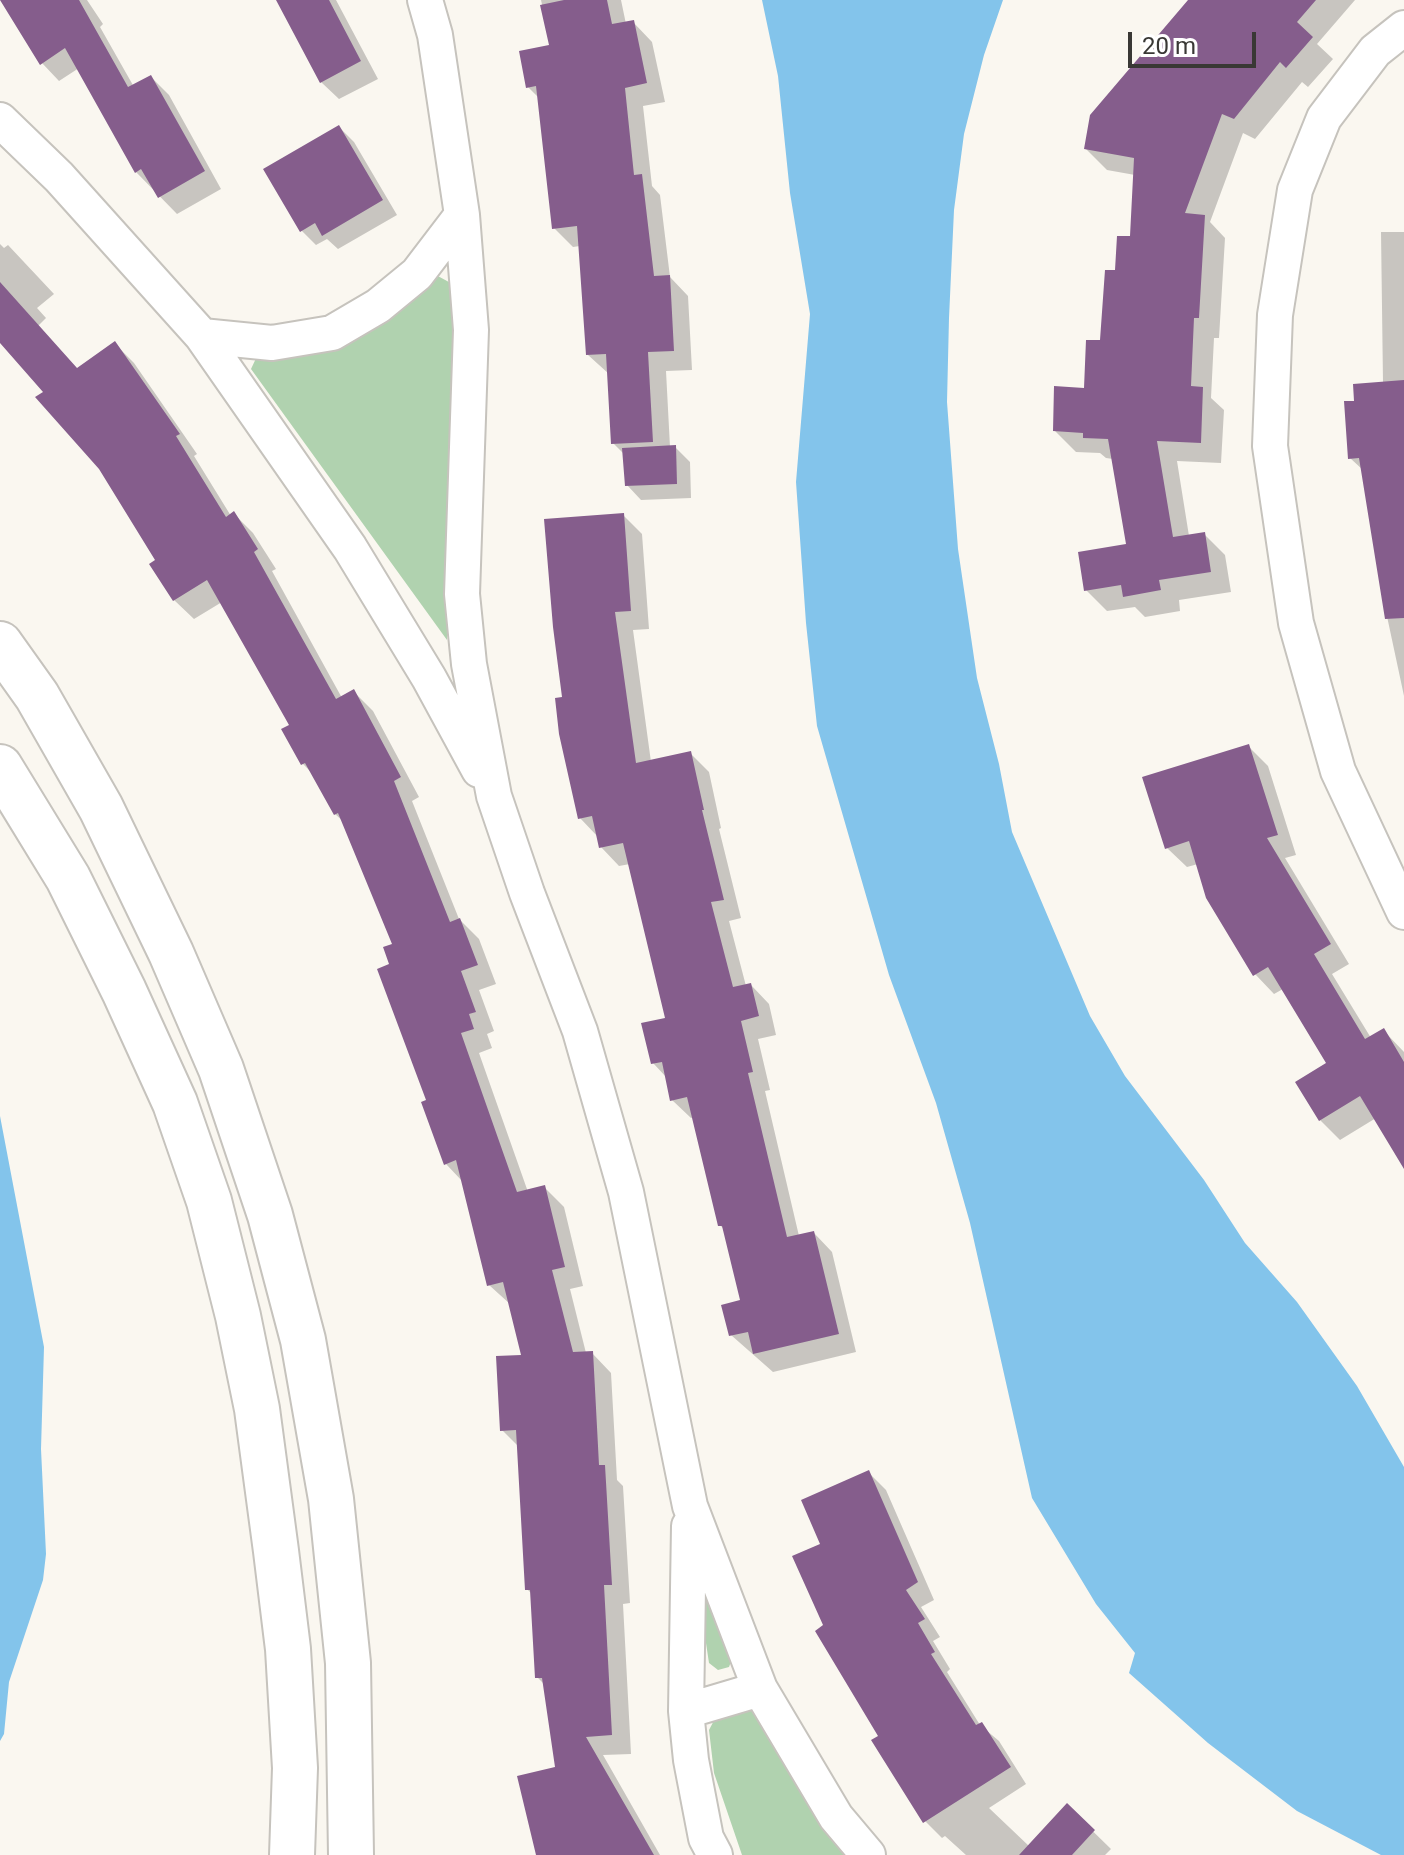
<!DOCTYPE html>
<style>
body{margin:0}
#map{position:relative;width:1404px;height:1855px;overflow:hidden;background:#faf7f0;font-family:Roboto,sans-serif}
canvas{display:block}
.scale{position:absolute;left:1128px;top:32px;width:128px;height:36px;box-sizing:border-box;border:4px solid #393835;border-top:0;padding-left:10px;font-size:24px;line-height:28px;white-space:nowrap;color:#393835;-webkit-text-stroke:6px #fff;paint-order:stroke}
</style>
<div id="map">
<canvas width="1404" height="1855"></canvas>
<div class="scale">20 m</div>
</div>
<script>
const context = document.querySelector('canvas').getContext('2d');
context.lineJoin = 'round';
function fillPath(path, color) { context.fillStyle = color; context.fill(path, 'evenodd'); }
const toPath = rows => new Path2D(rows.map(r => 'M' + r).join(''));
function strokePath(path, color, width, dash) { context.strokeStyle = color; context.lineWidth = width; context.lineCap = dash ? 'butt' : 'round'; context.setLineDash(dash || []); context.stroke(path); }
fillPath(toPath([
 [436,275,458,287,447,640,251,369,259,352,364,335],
 [707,1580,733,1656,729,1667,718,1670,709,1663,698,1590],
 [741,1703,762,1711,853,1855,742,1855,714,1773,709,1730,719,1711]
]), '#b0d2af');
fillPath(toPath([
 [762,0,1003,0,984,55,964,134,954,210,949,318,947,402,958,549,977,678,999,764,1012,832,1090,1016,1125,1076,1204,1180,1245,1243,1297,1302,1357,1386,1404,1467,1404,1855,1381,1855,1297,1811,1208,1743,1129,1673,1135,1653,1096,1604,1032,1498,970,1223,936,1103,889,975,817,726,806,623,796,482,810,314,790,193,778,76],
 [0,1116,44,1347,41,1449,46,1554,43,1580,9,1682,4,1734,0,1741]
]), '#83c4eb');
fillPath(toPath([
 [1,0,87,0,103,24,100,27,134,87,151,77,169,95,221,189,177,214,136,172,79,68,59,81,42,63],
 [280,0,336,0,378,79,339,99,321,82],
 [541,0,621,0,626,24,633,22,652,42,665,102,643,106,652,186,660,195,670,277,688,296,692,370,666,371,670,447,675,447,690,462,691,498,641,500,627,485,625,455,613,443,609,374,588,355,580,246,573,247,554,228,539,98,528,87,551,46],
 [1191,0,1355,0,1317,44,1333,59,1308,87,1302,82,1255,139,1243,133,1210,222,1225,238,1219,338,1214,338,1211,398,1224,410,1221,463,1177,461,1189,536,1204,534,1225,555,1231,592,1179,600,1180,611,1145,617,1135,607,1107,611,1086,590,1128,546,1113,459,1106,458,1100,453,1076,452,1055,431,1086,390,1101,342,1117,272,1132,239,1135,175,1107,170,1086,149],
 [339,127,354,142,397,215,338,249,327,239,316,245,302,231],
 [1381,232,1404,232,1404,696,1382,593,1363,470,1350,458,1356,403,1383,383],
 [0,244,4,248,8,245,54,294,37,308,46,318,38,326,78,370,115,344,134,363,197,454,194,456,231,516,234,514,253,533,276,569,272,571,342,698,353,691,373,711,419,797,412,801,459,919,479,939,496,984,479,990,494,1031,487,1034,492,1048,479,1053,528,1192,545,1188,564,1207,583,1286,570,1289,586,1353,592,1353,611,1373,617,1480,623,1486,630,1603,623,1604,631,1754,603,1755,660,1855,538,1855,558,1768,545,1685,537,1677,532,1594,527,1589,519,1447,502,1430,523,1357,510,1304,489,1285,463,1182,446,1164,392,965,395,945,345,823,335,814,314,775,303,764,284,730,291,726,222,602,194,619,174,600,152,564,158,561,101,468,46,392,0,340],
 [623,515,642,534,649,629,633,630,651,762,691,754,709,772,721,828,719,829,741,918,729,921,746,986,751,985,769,1004,776,1035,758,1039,770,1090,765,1091,799,1236,814,1233,832,1252,856,1352,773,1372,731,1335,743,1302,725,1230,720,1225,694,1117,691,1118,672,1100,667,1078,653,1063,667,1019,630,864,619,866,601,847,598,837,580,818,564,699],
 [1248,746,1268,766,1296,855,1285,858,1349,964,1332,974,1371,1038,1384,1031,1404,1052,1404,1165,1376,1118,1340,1140,1320,1120,1328,1064,1283,989,1274,994,1255,974,1198,864,1187,867,1167,848],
 [869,1473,886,1490,934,1600,921,1607,940,1637,933,1641,950,1669,947,1672,980,1725,999,1741,1026,1784,989,1808,1030,1847,1067,1806,1111,1849,1105,1855,966,1855,945,1836,942,1838,925,1821,826,1626,823,1545]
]), '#0003');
fillPath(toPath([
 [0,0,79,0,128,87,151,75,205,171,158,198,141,169,135,173,65,48,40,65],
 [276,0,329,0,361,61,320,83],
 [564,0,607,0,612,24,634,20,647,83,625,88,634,175,642,174,654,276,670,275,674,351,648,352,653,442,611,444,606,354,586,355,577,226,552,229,536,86,526,88,519,51,549,45,540,5],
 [1188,0,1316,0,1297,22,1313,37,1286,68,1280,62,1234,119,1222,114,1185,213,1205,215,1199,318,1194,318,1191,386,1203,387,1201,443,1157,441,1173,537,1205,532,1211,572,1159,580,1161,590,1123,597,1121,585,1084,591,1078,552,1126,544,1108,439,1083,438,1083,433,1053,431,1054,386,1084,388,1086,340,1100,340,1105,270,1115,270,1117,236,1130,236,1134,158,1084,149,1090,115],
 [339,125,383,200,322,236,315,223,300,232,263,169],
 [0,282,77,368,115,341,180,434,176,436,226,517,234,511,258,549,254,552,336,699,354,689,401,777,394,781,450,922,460,918,478,965,461,971,476,1012,469,1014,474,1029,461,1033,517,1192,545,1185,565,1267,552,1270,573,1352,593,1351,599,1465,605,1465,612,1585,604,1585,612,1735,586,1737,654,1855,536,1855,517,1776,555,1767,542,1678,535,1678,530,1590,525,1590,516,1430,500,1431,496,1356,521,1355,503,1282,487,1286,456,1160,444,1165,421,1102,426,1100,377,969,389,964,383,947,392,944,338,813,334,815,305,763,301,765,281,729,289,725,207,580,173,601,149,564,155,560,99,469,35,397,43,392,0,343],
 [1404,380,1404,618,1385,619,1359,458,1348,459,1344,401,1354,401,1353,384],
 [676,445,677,484,625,486,622,448],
 [624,513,631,611,615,612,636,763,691,751,704,810,702,810,724,900,711,902,733,987,751,983,759,1016,741,1021,753,1072,748,1073,787,1237,814,1231,839,1334,753,1354,748,1332,729,1336,721,1305,740,1300,722,1226,718,1226,687,1097,670,1101,662,1062,651,1064,641,1023,665,1018,623,843,599,848,592,816,578,819,559,734,555,698,562,697,553,627,544,519],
 [1249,744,1278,835,1267,838,1331,944,1314,954,1365,1039,1384,1028,1404,1062,1404,1169,1360,1096,1319,1121,1295,1082,1326,1063,1268,967,1253,976,1206,898,1189,841,1165,849,1142,777],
 [869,1470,918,1582,906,1590,925,1619,918,1623,935,1652,931,1654,976,1725,982,1722,1011,1767,923,1823,871,1740,878,1736,815,1631,823,1625,792,1556,820,1544,801,1500],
 [1067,1803,1095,1830,1072,1855,1019,1855]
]), '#855d8c');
const minor = toPath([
 [425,0,435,35,462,215,471,330,462,594,469,664,494,796,527,893,580,1031,626,1192,690,1506,760,1689,836,1817,868,1855],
 [1404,28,1375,51,1324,118,1295,190,1275,315,1270,446,1296,623,1338,771,1404,912],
 [0,120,59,177,202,336,350,548,429,678,479,770],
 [202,336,272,343,332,333,378,306,417,274,462,215],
 [689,1526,686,1711,691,1760,706,1838,715,1855],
 [686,1711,760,1689]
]);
const tertiary = toPath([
 [0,644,37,696,101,808,171,953,221,1069,270,1215,303,1340,331,1499,348,1663,351,1855],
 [0,767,68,878,124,991,175,1103,209,1201,238,1316,257,1409,276,1551,288,1649,295,1768,292,1855]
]);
strokePath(minor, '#c6c3bd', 38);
strokePath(tertiary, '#c6c3bd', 48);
strokePath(minor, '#fff', 34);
strokePath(tertiary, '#fff', 44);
</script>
